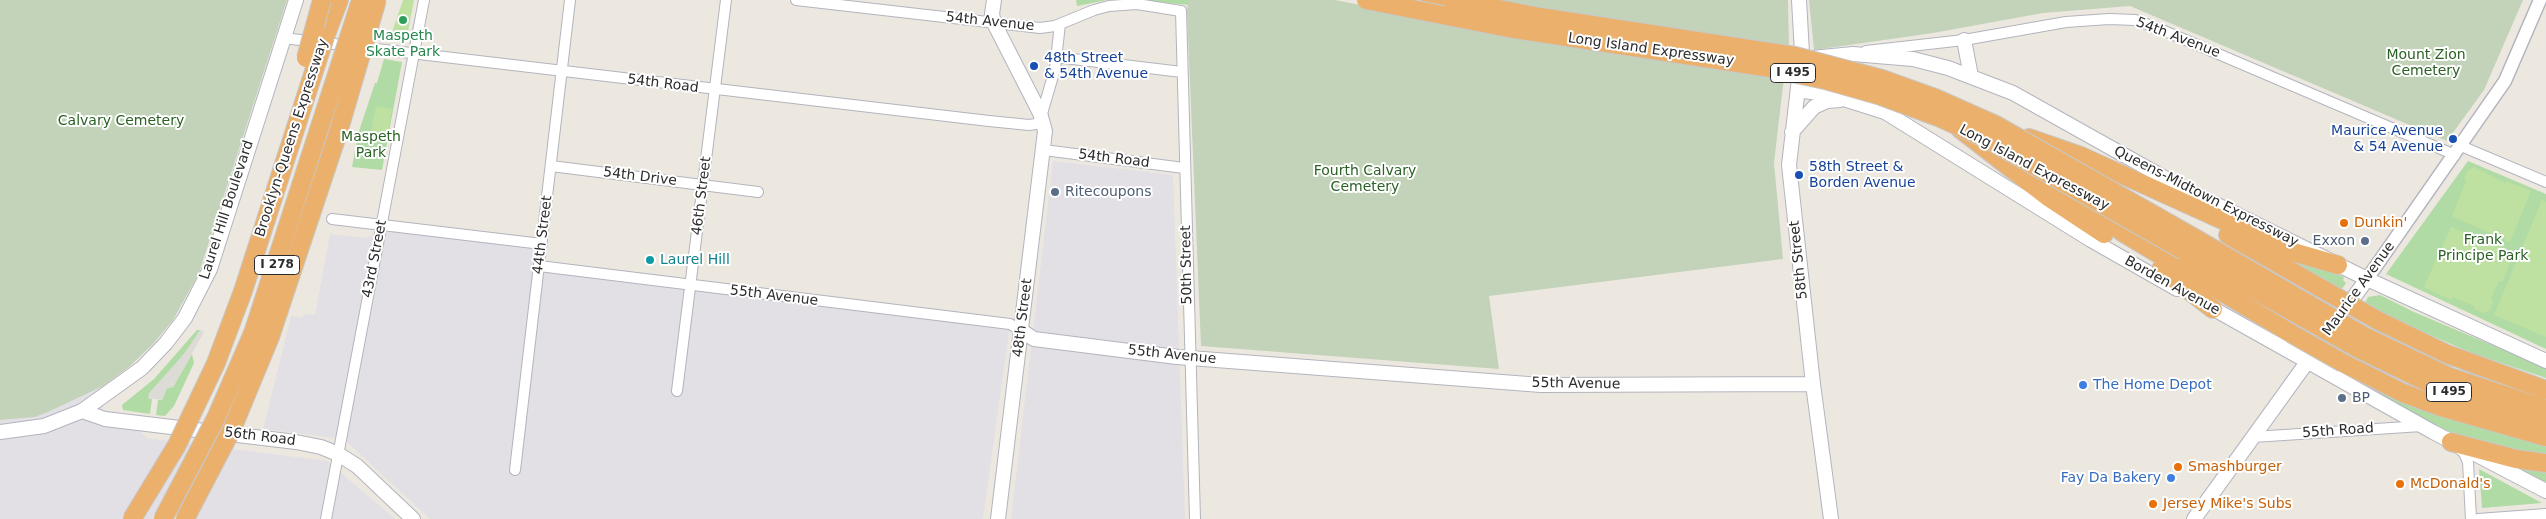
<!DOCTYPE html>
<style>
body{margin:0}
canvas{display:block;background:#ece8e0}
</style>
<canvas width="2546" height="519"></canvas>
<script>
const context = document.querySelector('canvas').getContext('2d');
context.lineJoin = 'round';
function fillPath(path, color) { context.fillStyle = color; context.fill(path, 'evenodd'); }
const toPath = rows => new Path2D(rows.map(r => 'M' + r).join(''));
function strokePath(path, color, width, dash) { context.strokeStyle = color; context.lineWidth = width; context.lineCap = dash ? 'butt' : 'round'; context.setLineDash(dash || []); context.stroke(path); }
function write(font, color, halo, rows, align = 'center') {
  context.font = font + ' "DejaVu Sans",sans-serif'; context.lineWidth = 4; context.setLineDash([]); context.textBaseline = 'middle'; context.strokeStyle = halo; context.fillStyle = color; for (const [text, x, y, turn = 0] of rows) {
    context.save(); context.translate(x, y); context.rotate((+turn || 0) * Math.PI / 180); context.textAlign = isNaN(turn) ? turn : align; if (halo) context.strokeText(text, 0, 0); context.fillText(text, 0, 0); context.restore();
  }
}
fillPath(toPath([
 [1053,161,1173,175,1185,519,1011,519],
 [390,225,542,244,539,265,1010,324,983,519,430,519,344,439,263,429,291,316,302,318,304,314,315,315,330,234,367,238],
 [103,386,103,411,124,414,146,438,327,461,395,519,0,519,0,420,35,417,48,412]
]), '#e2dfe5');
fillPath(toPath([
 [1076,0,1107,0,1077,6],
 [1139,0,1189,0,1189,5],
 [384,59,402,62,382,170,352,167,358,134,375,83,377,83],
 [2468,161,2546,194,2546,349,2386,274],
 [2266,246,2295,255,2344,277,2343,280,2346,283,2342,289],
 [2380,295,2414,312,2546,368,2546,378,2472,353,2407,325,2365,303,2368,297],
 [197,330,200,330,191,345,148,398,152,399,150,414,123,410,122,405,154,379],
 [192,354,194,363,174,406,165,416,156,415,158,400,162,400,167,388,173,387],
 [2351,375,2496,432,2546,446,2546,459,2486,446,2446,430,2390,400],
 [2510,464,2546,468,2546,485],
 [2479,469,2542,503,2482,508]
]), '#b0dba4');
fillPath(toPath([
 [0,0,287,0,199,273,173,320,153,344,130,366,103,386,48,412,35,417,0,420],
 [1188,0,1335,0,1542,41,1784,77,1774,163,1783,259,1489,296,1499,369,1201,346,1187,12],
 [1496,0,1788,0,1789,47,1531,7],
 [1809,0,2523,0,2484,90,2447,141,2130,6,2043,13,1933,33,1814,50]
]), '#c3d3b9');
fillPath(toPath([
 [403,0,414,0,406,42,389,41],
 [376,106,392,109,387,137,371,134],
 [2474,167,2505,183,2506,181,2531,191,2510,242,2452,216,2466,181,2464,178,2467,171],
 [2542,200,2546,202,2546,337,2494,315],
 [2451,227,2514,252,2503,281,2499,281,2491,299,2493,302,2490,310,2483,313,2475,309,2474,306,2453,297,2451,300,2424,287]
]), '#bee1a1');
fillPath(toPath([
 [200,330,204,332,173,387,167,388,162,400,148,398,149,393,184,354]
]), '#dcdbd6');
const minor = toPath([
 [796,0,1040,28,1055,26,1094,10,1109,6,1137,4,1181,11,1195,519],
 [283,38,989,121,1029,125,1043,123],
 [1866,51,1964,40,2066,22,2109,19,2135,20,2155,27,2455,155],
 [1056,57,1182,72],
 [1041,117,1055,69,1060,24],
 [2461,146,2546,182],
 [1044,150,1184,168],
 [551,166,758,192],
 [332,219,542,244],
 [539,266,1010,324,1022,331],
 [677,391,726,0],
 [2253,437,2422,426],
 [2457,447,2464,453,2468,462,2471,519],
 [515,470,570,0],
 [326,519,424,0],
 [2478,519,2546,514]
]);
const tertiary = toPath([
 [2367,279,2505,81,2540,0]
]);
const secondary = toPath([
 [994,0,992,14,994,23,1040,113,1045,131,998,519],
 [1799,0,1802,53,1789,165,1813,384,1831,519],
 [1964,40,1971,76],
 [1812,58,1853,54,1913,59,1948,68,2013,93,2179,186,2367,279,2546,361],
 [1798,90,1831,95,1885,112,2091,240,2177,289],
 [1792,132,1814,107,1827,101,1840,100],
 [2205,304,2433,432,2546,491],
 [1022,331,1034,339,1177,357,1541,385,1813,384],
 [82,411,105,419,296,442,321,447,338,454,357,466,413,519],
 [0,432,44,426,82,411,142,368,166,343,185,318,210,269,296,0],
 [2194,519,2367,279]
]);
const motorway = toPath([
 [1430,0,1467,8],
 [325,37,339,0],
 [1960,129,2048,197,2104,234],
 [2029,138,2081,156,2293,252,2338,265],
 [2052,182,2125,234,2292,334],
 [2228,235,2326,291],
 [2193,237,2310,305],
 [2184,251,2302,317],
 [2161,269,2213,309],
 [2377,320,2447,354,2546,390],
 [2364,336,2450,377,2546,409],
 [2357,348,2437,387,2496,409,2546,424],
 [2343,363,2403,393,2441,407,2546,437],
 [2451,442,2516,459,2546,463]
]);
strokePath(minor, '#b3b4be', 12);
strokePath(tertiary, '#b3b4be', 15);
strokePath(secondary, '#b3b4be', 16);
strokePath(motorway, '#c8c8c8', 20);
strokePath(minor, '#fff', 10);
strokePath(tertiary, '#fff', 12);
strokePath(secondary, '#fff', 14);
strokePath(motorway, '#ebb16c', 18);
const motorwayBridge = toPath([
 [1366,0,1508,28,1764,67,1825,80,1881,96,1938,117,1991,141,2184,251],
 [1452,0,1540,17,1795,56,1882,79,1935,98,1996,125,2193,237],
 [306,58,322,0],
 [2326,291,2377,320],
 [2310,305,2364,336],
 [2302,317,2357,348],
 [2292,334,2343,363],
 [132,519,177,445,216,363,243,291,325,37],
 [163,519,216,418,253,333,361,0],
 [185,519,232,429,270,337,338,133,377,0]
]);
strokePath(motorwayBridge, '#c8c8c8', 20, []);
strokePath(motorwayBridge, '#ebb16c', 18);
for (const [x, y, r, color] of [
 [403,20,5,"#2e9e5b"],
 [1034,66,5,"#1a4fb4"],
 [2453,139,5,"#1a4fb4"],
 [1799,175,5,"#1a4fb4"],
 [1055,192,5,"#5c6f8a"],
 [2344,223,5,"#e8710a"],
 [2365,241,5,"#5c6f8a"],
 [650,260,5,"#0f9aa8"],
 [2083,385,5,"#3f7fe0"],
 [2342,398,5,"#5c6f8a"],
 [2178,467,5,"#e8710a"],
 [2171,478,5,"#3f7fe0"],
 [2400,484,5,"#e8710a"],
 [2153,504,5,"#e8710a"]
]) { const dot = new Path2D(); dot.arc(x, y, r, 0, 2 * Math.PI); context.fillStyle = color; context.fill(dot); strokePath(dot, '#fff', 2); }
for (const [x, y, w] of [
 [1793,73,45],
 [277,265,45],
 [2449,392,45]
]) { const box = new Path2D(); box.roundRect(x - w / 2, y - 9.5, w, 19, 4); context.fillStyle = '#fff'; context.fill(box); strokePath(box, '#2c2c2c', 1); }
write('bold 12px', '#2c2c2c', null, [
 ["I 495",1793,73],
 ["I 278",277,265],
 ["I 495",2449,392]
]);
write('14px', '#2c2c2c', '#fff', [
 ["54th Avenue",990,22,6],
 ["54th Avenue",2178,38,21],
 ["Long Island Expressway",1651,50,8],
 ["54th Road",663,84,7],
 ["Brooklyn-Queens Expressway",292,138,-72],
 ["54th Road",1114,159,7],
 ["Long Island Expressway",2034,168,28],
 ["54th Drive",640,177,7],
 ["46th Street",702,196,-83],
 ["Queens-Midtown Expressway",2206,197,27],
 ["Laurel Hill Boulevard",227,210,-72],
 ["44th Street",543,235,-83],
 ["43rd Street",375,259,-79],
 ["58th Street",1799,260,-96],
 ["50th Street",1187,265,-91],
 ["Borden Avenue",2172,286,29],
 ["Maurice Avenue",2359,289,-54],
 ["55th Avenue",774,296,7],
 ["48th Street",1023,318,-83],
 ["55th Avenue",1172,355,6],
 ["55th Avenue",1576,384,1],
 ["55th Road",2338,431,-4],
 ["56th Road",260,437,7]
]);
write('14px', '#27864d', '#fff', [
 ["Maspeth",403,36],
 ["Skate Park",403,52]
]);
write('14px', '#2a6124', '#fff', [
 ["Mount Zion",2426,55],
 ["Cemetery",2426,71],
 ["Calvary Cemetery",121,121],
 ["Maspeth",371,137],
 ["Park",371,153],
 ["Fourth Calvary",1365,171],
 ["Cemetery",1365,187],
 ["Frank",2483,240],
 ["Principe Park",2483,256]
]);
write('14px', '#164399', '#fff', [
 ["48th Street",1044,58],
 ["& 54th Avenue",1044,74],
 ["Maurice Avenue",2443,131,"right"],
 ["& 54 Avenue",2443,147,"right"],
 ["58th Street &",1809,167],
 ["Borden Avenue",1809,183]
], 'left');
write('14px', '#4e5e75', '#fff', [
 ["Ritecoupons",1065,192],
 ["Exxon",2355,241,"right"],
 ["BP",2352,398]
], 'left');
write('14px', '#c56008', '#fff', [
 ["Dunkin'",2354,223],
 ["Smashburger",2188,467],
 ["McDonald's",2410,484],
 ["Jersey Mike's Subs",2163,504]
], 'left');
write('14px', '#0d838f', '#fff', [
 ["Laurel Hill",660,260]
], 'left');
write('14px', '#366cbe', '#fff', [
 ["The Home Depot",2093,385],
 ["Fay Da Bakery",2161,478,"right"]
], 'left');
</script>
